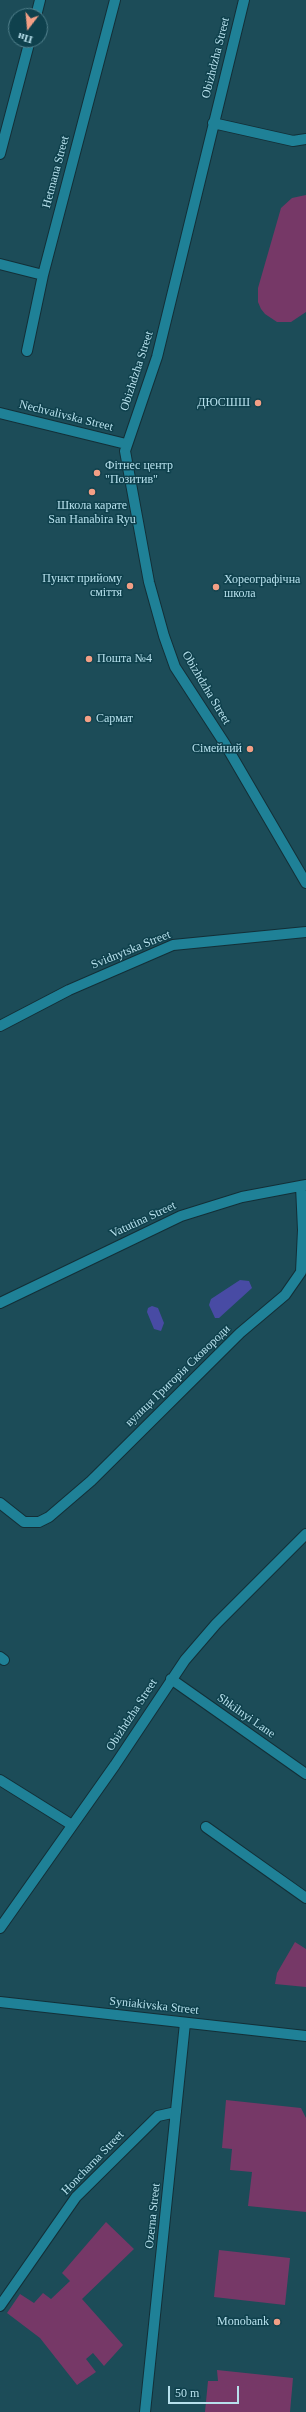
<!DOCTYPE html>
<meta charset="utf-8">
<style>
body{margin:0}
#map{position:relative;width:306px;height:2412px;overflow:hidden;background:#1c4c58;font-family:"Times New Roman",serif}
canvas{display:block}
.north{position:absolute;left:8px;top:8px;width:40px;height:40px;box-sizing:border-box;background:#0f414d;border:1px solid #52818d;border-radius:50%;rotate:196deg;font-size:11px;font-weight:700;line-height:16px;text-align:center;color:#b7e0ec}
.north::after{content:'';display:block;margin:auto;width:14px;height:18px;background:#f39f85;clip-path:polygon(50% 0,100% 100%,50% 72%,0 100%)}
.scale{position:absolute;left:168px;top:2386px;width:71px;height:18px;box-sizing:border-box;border:2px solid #b7e0ec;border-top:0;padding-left:5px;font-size:12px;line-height:14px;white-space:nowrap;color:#b7e0ec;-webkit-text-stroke:3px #0f414d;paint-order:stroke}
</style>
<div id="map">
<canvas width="306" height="2412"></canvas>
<div class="north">Пн</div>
<div class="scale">50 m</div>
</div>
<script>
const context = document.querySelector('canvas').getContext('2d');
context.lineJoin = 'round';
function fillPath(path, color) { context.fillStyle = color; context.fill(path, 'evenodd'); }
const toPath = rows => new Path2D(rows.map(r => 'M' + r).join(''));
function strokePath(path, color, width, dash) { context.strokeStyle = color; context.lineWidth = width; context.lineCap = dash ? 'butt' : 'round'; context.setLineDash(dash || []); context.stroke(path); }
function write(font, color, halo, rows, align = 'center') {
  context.font = font + ' "Times New Roman",serif'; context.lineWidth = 3; context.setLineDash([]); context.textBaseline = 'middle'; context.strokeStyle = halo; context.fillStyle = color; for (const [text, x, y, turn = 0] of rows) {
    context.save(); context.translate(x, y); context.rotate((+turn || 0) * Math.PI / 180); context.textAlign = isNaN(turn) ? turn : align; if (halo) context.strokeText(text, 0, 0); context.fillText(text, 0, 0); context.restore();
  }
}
fillPath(toPath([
 [306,195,306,312,291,322,277,322,265,314,261,309,258,302,258,288,281,208,292,198],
 [295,1942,306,1949,306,1987,275,1984,277,1973],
 [226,2100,301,2108,306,2118,306,2212,248,2206,252,2172,230,2170,232,2149,222,2148],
 [106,2222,134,2249,82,2299,123,2345,104,2366,93,2353,86,2359,96,2372,77,2385,40,2338,7,2313,20,2294,34,2303,43,2293,51,2299,70,2281,62,2273],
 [219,2250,290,2258,285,2305,214,2297],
 [217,2370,293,2378,290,2412,205,2412,208,2381,218,2381]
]), '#763867');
fillPath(toPath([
 [240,1280,249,1281,252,1288,219,1318,215,1318,209,1305,211,1299],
 [152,1306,158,1308,164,1323,161,1331,154,1329,147,1312,148,1308]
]), '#484ba4');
const minor = toPath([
 [244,0,157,357,125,451,149,582,164,636,175,667,225,744,306,883],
 [36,16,40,0],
 [213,123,293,141,306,139],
 [0,154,30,40],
 [0,264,43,275],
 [27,351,43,275,115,0],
 [0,413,126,444],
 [0,1026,69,990,173,945,306,932],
 [0,1303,181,1216,242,1197,306,1185],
 [0,1503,24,1522,39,1522,49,1517,91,1481,240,1333,285,1295,301,1272,303,1230,301,1186],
 [0,1657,4,1660],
 [171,1679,306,1774],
 [0,1780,72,1825],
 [206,1827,306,1898],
 [0,1928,115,1765,185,1660,216,1624,306,1534],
 [0,2002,306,2036],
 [0,2306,76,2197,158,2116,176,2112],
 [145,2412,185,2023]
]);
strokePath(minor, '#132f37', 12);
strokePath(minor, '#1f8197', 10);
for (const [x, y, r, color] of [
 [258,403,4,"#f39f85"],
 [97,473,4,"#f39f85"],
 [92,492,4,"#f39f85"],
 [130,586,4,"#f39f85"],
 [216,587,4,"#f39f85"],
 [89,659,4,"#f39f85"],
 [88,719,4,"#f39f85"],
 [250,749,4,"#f39f85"],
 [277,2322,4,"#f39f85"]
]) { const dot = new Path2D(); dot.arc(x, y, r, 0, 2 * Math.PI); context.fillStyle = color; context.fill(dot); strokePath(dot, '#0f414d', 1.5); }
write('12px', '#b7e0ec', '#0f414d', [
 ["Obizhdzha Street",216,58,-76],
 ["Hetmana Street",56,172,-75],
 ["Obizhdzha Street",137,371,-72],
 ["Nechvalivska Street",66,416,14],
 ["Obizhdzha Street",206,688,59],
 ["Svidnytska Street",131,950,-22],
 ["Vatutina Street",143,1220,-25],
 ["вулиця Григорія Сковороди",178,1376,-44],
 ["Obizhdzha Street",132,1715,-57],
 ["Shkilnyi Lane",246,1716,35],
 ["Syniakivska Street",154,2006,6],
 ["Honcharna Street",93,2163,-46],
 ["Ozerna Street",153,2216,-84]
]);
write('12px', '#b7e0ec', '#0f414d', [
 ["ДЮСШШ",250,403],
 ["Фітнес центр",105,466,"left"],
 ["\"Позитив\"",105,480,"left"],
 ["Школа карате",92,506,"center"],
 ["San Hanabira Ryu",92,520,"center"],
 ["Пункт прийому",122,579],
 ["сміття",122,593],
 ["Хореографічна",224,580,"left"],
 ["школа",224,594,"left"],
 ["Пошта №4",97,659,"left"],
 ["Сармат",96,719,"left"],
 ["Сімейний",242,749],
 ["Monobank",269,2322]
], 'right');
</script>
